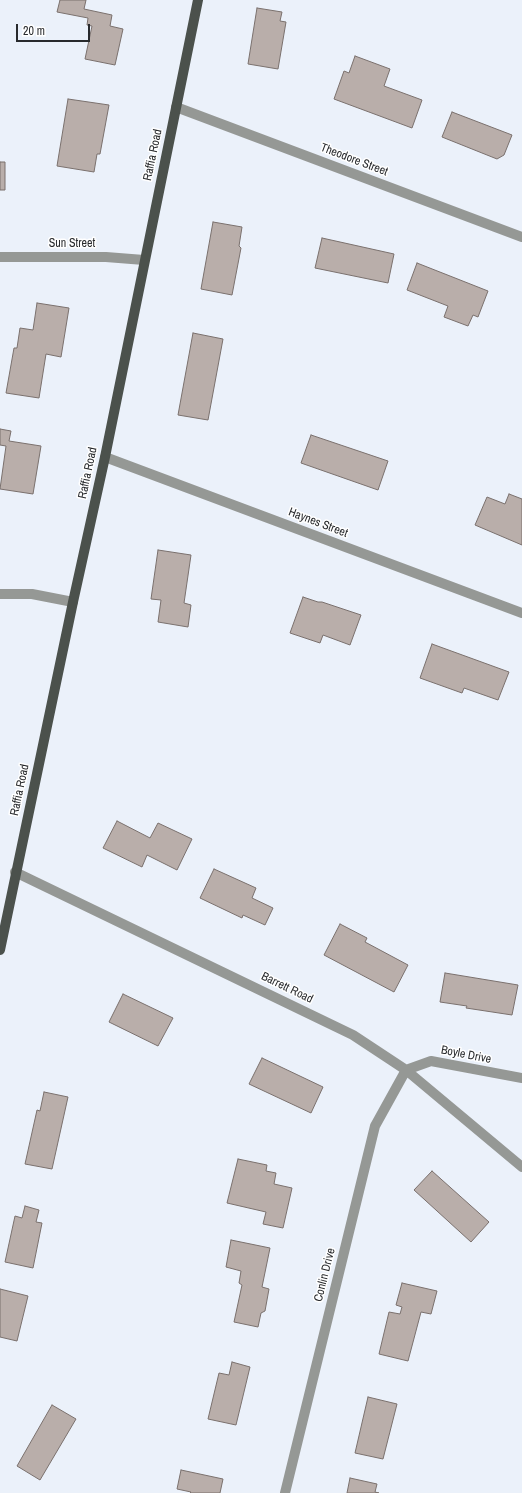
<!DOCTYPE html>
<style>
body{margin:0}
#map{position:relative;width:522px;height:1493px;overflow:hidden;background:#ebf1fa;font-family:"Archivo Narrow",sans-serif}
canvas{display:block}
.scale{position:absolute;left:16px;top:24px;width:74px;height:18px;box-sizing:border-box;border:2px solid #282a2d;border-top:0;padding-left:5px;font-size:12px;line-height:14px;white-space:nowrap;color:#282a2d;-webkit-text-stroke:3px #fff;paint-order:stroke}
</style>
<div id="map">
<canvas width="522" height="1493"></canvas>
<div class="scale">20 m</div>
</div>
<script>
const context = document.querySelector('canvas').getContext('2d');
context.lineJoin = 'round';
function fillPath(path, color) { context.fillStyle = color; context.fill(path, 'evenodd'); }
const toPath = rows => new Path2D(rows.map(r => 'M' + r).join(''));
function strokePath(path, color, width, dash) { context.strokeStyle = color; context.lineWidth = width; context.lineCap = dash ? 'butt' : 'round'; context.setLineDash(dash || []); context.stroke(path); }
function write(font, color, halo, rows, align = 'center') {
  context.font = font + ' "Archivo Narrow",sans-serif'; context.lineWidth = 3; context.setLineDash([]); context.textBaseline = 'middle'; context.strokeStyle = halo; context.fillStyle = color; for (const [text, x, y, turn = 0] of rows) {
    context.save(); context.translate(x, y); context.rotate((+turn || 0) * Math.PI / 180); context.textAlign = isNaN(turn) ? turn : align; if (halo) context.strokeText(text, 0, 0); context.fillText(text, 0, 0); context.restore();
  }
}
const building = toPath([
 [60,0,86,0,84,9,112,15,110,26,123,29,115,65,85,59,92,26,87,25,88,18,57,12,60,0],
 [257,8,282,12,280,21,286,22,278,69,248,64,257,8],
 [355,56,390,69,384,86,422,100,412,128,334,99,344,71,349,73,355,56],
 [68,99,109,105,100,154,97,154,94,172,57,166,68,99],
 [452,112,512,135,504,155,497,159,442,137,452,112],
 [0,162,5,162,5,190,0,190,0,162],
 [213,222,242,227,239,246,241,248,232,295,201,289,213,222],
 [322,238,394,254,388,283,315,268,322,238],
 [417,263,488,291,478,317,473,315,468,326,444,317,448,306,407,290,417,263],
 [37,303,69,308,61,357,46,354,39,398,6,393,14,348,17,348,20,328,33,330,37,303],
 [193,333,223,339,208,420,178,415,193,333],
 [0,429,11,431,9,441,41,446,33,494,0,489,6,446,0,445,0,429],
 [311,435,388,461,378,490,301,463,311,435],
 [509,494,522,499,522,545,475,525,487,497,505,504,509,494],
 [158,550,191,555,184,603,191,605,188,627,158,622,161,600,151,599,158,550],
 [303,597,318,602,322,602,361,615,350,645,323,635,320,643,290,633,303,597],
 [432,644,509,672,498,700,464,688,462,693,420,678,432,644],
 [117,821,150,838,158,823,192,839,177,870,147,855,142,867,103,848,117,821],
 [214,869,256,888,252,898,273,908,265,925,243,915,242,918,200,898,214,869],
 [340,924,367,938,365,942,408,965,394,992,324,955,340,924],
 [445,973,518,985,512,1015,466,1008,467,1006,440,1002,445,973],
 [123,994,173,1018,158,1046,109,1022,123,994],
 [262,1058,323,1087,311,1113,249,1084,262,1058],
 [44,1092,68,1097,52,1169,25,1164,37,1110,40,1111,44,1092],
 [238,1159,267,1165,266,1171,276,1173,274,1184,292,1188,283,1228,263,1224,266,1212,227,1203,238,1159],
 [432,1171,489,1222,471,1242,414,1190,432,1171],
 [25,1206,39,1210,36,1222,42,1223,33,1268,5,1262,15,1216,22,1218,25,1206],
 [231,1240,270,1248,262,1287,269,1289,265,1311,261,1313,258,1327,234,1322,242,1285,239,1283,241,1271,226,1267,231,1240],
 [402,1283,437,1291,431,1314,421,1312,408,1361,379,1354,389,1312,400,1314,402,1307,396,1305,402,1283],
 [0,1289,28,1296,17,1341,0,1337,0,1289],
 [232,1362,250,1367,236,1425,208,1419,219,1373,229,1375,232,1362],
 [368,1397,397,1404,383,1459,355,1453,368,1397],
 [52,1405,76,1419,40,1480,17,1466,52,1405],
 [181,1470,223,1479,220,1493,190,1493,191,1492,177,1489,181,1470],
 [350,1478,377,1484,375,1492,379,1493,347,1493,350,1478]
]);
fillPath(building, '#b9aeaa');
strokePath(building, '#7a706d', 1);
strokePath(toPath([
 [176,107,522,237],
 [0,257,106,257,144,260],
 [105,457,522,613],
 [0,594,32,594,73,602],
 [15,872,353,1035,406,1070,522,1167],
 [285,1493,375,1126,406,1070,431,1061,522,1078]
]), '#959895', 10);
strokePath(toPath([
 [0,950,73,602,105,457,198,0]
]), '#4b514c', 10);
write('12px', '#282a2d', '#fff', [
 ["Raffia Road",153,155,-78],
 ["Theodore Street",354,160,21],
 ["Sun Street",72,244],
 ["Raffia Road",88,473,-78],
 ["Haynes Street",318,523,21],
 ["Raffia Road",20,790,-78],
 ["Barrett Road",287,988,26],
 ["Boyle Drive",466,1055,11],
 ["Conlin Drive",325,1275,-76]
]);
</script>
